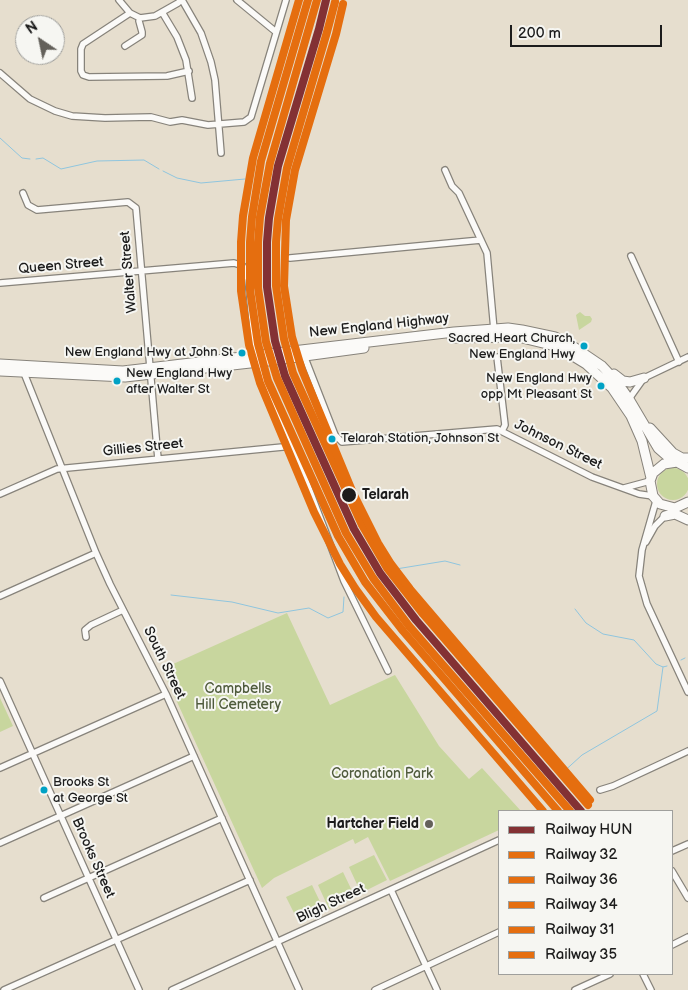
<!DOCTYPE html>
<style>
body{margin:0}
#map{position:relative;width:688px;height:990px;overflow:hidden;background:#e6dece;font-family:"Balsamiq Sans",sans-serif}
canvas{display:block}
.legend{position:absolute;left:498px;top:810px;width:175px;height:165px;box-sizing:border-box;background:#f6f6f2;border:1px solid #9f9f9c;margin:0;padding:6px 9px;list-style:none;font-size:15px;color:#1c1c1c}
.legend li{display:flex;align-items:center;gap:10px;height:25px}
.legend b{width:25px;border:1px solid #9f9f9c}
.north{position:absolute;left:15px;top:15px;width:50px;height:50px;box-sizing:border-box;background:#f6f6f2;border:1px solid #9f9f9c;border-radius:50%;rotate:326deg;font-size:14px;font-weight:700;line-height:20px;text-align:center;color:#1c1c1c}
.north::after{content:'';display:block;margin:auto;width:18px;height:22px;background:#63605a;clip-path:polygon(50% 0,100% 100%,50% 72%,0 100%)}
.scale{position:absolute;left:510px;top:25px;width:152px;height:22px;box-sizing:border-box;border:2px solid #1c1c1c;border-top:0;padding-left:6px;font-size:15px;line-height:18px;white-space:nowrap;color:#1c1c1c;-webkit-text-stroke:4px #f6f6f2;paint-order:stroke}
</style>
<div id="map">
<canvas width="688" height="990"></canvas>
<ul class="legend">
<li><b style="height:6px;background:#833134"></b>Railway HUN</li>
<li><b style="height:6px;background:#e56e0f"></b>Railway 32</li>
<li><b style="height:6px;background:#e56e0f"></b>Railway 36</li>
<li><b style="height:6px;background:#e56e0f"></b>Railway 34</li>
<li><b style="height:6px;background:#e56e0f"></b>Railway 31</li>
<li><b style="height:6px;background:#e56e0f"></b>Railway 35</li>
</ul>
<div class="north">N</div>
<div class="scale">200 m</div>
</div>
<script>
const context = document.querySelector('canvas').getContext('2d');
context.lineJoin = 'round';
function fillPath(path, color) { context.fillStyle = color; context.fill(path, 'evenodd'); }
const toPath = rows => new Path2D(rows.map(r => 'M' + r).join(''));
function strokePath(path, color, width, dash) { context.strokeStyle = color; context.lineWidth = width; context.lineCap = dash ? 'butt' : 'round'; context.setLineDash(dash || []); context.stroke(path); }
function write(font, color, halo, rows, align = 'center') {
  context.font = font + ' "Balsamiq Sans",sans-serif'; context.lineWidth = 4; context.setLineDash([]); context.textBaseline = 'middle'; context.strokeStyle = halo; context.fillStyle = color; for (const [text, x, y, turn = 0] of rows) {
    context.save(); context.translate(x, y); context.rotate((+turn || 0) * Math.PI / 180); context.textAlign = isNaN(turn) ? turn : align; if (halo) context.strokeText(text, 0, 0); context.fillText(text, 0, 0); context.restore();
  }
}
fillPath(toPath([
 [580,312,585,316,590,316,592,319,591,322,579,330,576,315],
 '657 484a16 16 0 1 1 32 0a16 16 0 1 1-32 0Z',
 [287,613,330,705,395,675,439,746,469,779,482,768,521,811,499,811,499,830,390,881,368,837,355,844,353,839,274,878,262,888,162,669],
 [0,698,13,726,0,732],
 [374,855,387,880,361,893,349,867],
 [343,872,355,897,329,909,318,885],
 [312,885,324,910,299,923,286,897]
]), '#c8d69e');
strokePath(toPath([
 [0,138,22,158,30,159],
 [36,159,43,158,61,169,97,161,144,160,159,169],
 [163,171,177,178,201,183,245,179],
 [396,569,445,561,460,565],
 [171,595,232,602,278,613,309,608,328,618,343,612,344,597],
 [575,609,586,623,603,634,634,640,656,664,663,667,667,666],
 [681,660,685,658],
 [560,775,582,755,657,711,663,667]
]), '#8fc5de', 1);
const minor = toPath([
 [119,0,130,13,140,18,155,16,178,3,181,0],
 [182,0,201,33,211,62,215,80,221,153],
 [237,0,276,32],
 [162,12,177,37,186,60,192,98],
 [130,13,83,44,81,49,81,71,83,75,89,77,167,76,189,71],
 [125,46,142,35,142,32,139,21,140,18],
 [0,73,30,99,55,111,72,116,105,118,151,117,170,122,182,120,208,125,244,122,251,117,286,0],
 [445,170,452,186,459,193,487,253,494,330],
 [23,193,28,205,37,210,128,202,136,208,158,459],
 [631,256,679,362],
 [290,258,481,240],
 [0,283,234,263,243,266,248,279,255,349,267,386,293,446,344,581,388,671],
 [303,353,335,435,342,442,497,429,592,477,639,494,653,496],
 [497,357,505,425,502,431],
 [24,373,96,553,110,584,166,694,299,990],
 [629,399,644,378,688,357],
 [624,488,650,481],
 [0,494,57,469,293,446],
 [656,501,642,550,639,576,647,604,688,692],
 [646,542,655,526,667,514],
 [0,596,96,553],
 [86,637,85,630,91,625,123,610],
 [0,681,139,990],
 [0,768,166,694],
 [600,790,613,786,688,751],
 [0,843,194,756],
 [672,851,688,844],
 [672,871,688,898],
 [391,890,437,990],
 [44,898,222,818],
 [672,945,688,937],
 [643,974,651,990],
 [4,990,250,880],
 [172,990,499,840],
 [375,990,499,932],
 [575,990,610,974]
]);
const highway = toPath([
 [452,338,518,337,551,345,568,353,586,364,612,388,631,416,642,441,651,478],
 [0,364,123,371,454,332,508,328,522,330,555,337,571,345,602,366,617,382,629,399,658,448,674,462],
 [0,371,125,377,268,361,364,348],
 [614,374,623,381,630,382,644,378],
 [650,428,673,453,682,458,688,458],
 [688,468,677,462,664,464,653,473,650,481,653,496,660,504,675,508,688,502],
 [665,516,675,514,688,520]
]);
strokePath(minor, '#87837b', 8);
strokePath(highway, '#87837b', 11);
strokePath(minor, '#fbfaf8', 5.5);
strokePath(highway, '#fbfaf8', 9);
strokePath(toPath([
 [326,0,319,29,278,166,269,218,267,242,267,287,275,341,285,376,354,529,380,573,416,620,581,811]
]), '#833134', 8);
strokePath(toPath([
 [317,0,270,163,260,217,258,242,258,288,266,342,277,378,346,533,373,578,409,626,570,811]
]), '#e56e0f', 8);
strokePath(toPath([
 [335,2,327,32,287,168,278,219,276,242,276,286,284,339,293,373,362,525,387,568,423,614,588,805]
]), '#e56e0f', 8);
strokePath(toPath([
 [308,0,261,161,252,217,250,242,250,290,258,344,268,381,338,536,365,582,403,631,558,811]
]), '#e56e0f', 8);
strokePath(toPath([
 [343,4,336,34,295,170,286,220,284,286,292,337,302,370,353,493,378,543,391,564,410,589,590,800]
]), '#e56e0f', 8);
strokePath(toPath([
 [299,0,253,158,243,216,241,242,241,291,249,345,260,383,314,512,340,564,355,588,376,617,543,811]
]), '#e56e0f', 8);
for (const [x, y, r, color] of [
 [584,346,4.5,"#01a2c5"],
 [242,353,4.5,"#01a2c5"],
 [117,381,4.5,"#01a2c5"],
 [601,386,4.5,"#01a2c5"],
 [332,439,4.5,"#01a2c5"],
 [349,495,8,"#1c1c1c"],
 [44,790,4.5,"#01a2c5"],
 [429,824,5,"#63605a"]
]) { const dot = new Path2D(); dot.arc(x, y, r, 0, 2 * Math.PI); context.fillStyle = color; context.fill(dot); strokePath(dot, '#f6f6f2', 2); }
write('13px', '#1c1c1c', '#f6f6f2', [
 ["Sacred Heart Church,",575,339],
 ["New England Hwy",575,355],
 ["New England Hwy at John St",233,353],
 ["New England Hwy",126,374,"left"],
 ["after Walter St",126,390,"left"],
 ["New England Hwy",592,379],
 ["opp Mt Pleasant St",592,395],
 ["Telarah Station, Johnson St",341,439,"left"],
 ["Brooks St",53,783,"left"],
 ["at George St",53,799,"left"]
], 'right');
write('14px', '#1c1c1c', '#f6f6f2', [
 ["Queen Street",61,266,-5],
 ["Walter Street",129,272,-95],
 ["New England Highway",379,326,-6],
 ["Johnson Street",558,445,26],
 ["Gillies Street",143,448,-6],
 ["South Street",164,663,64],
 ["Brooks Street",93,858,66],
 ["Bligh Street",331,904,-25]
]);
write('bold 14px', '#1c1c1c', '#f6f6f2', [
 ["Telarah",362,495]
], 'left');
write('14px', '#4f5b3c', '#f6f6f2', [
 ["Campbells",238,689],
 ["Hill Cemetery",238,705],
 ["Coronation Park",382,774]
]);
write('bold 14px', '#1c1c1c', '#f6f6f2', [
 ["Hartcher Field",419,824]
], 'right');
</script>
